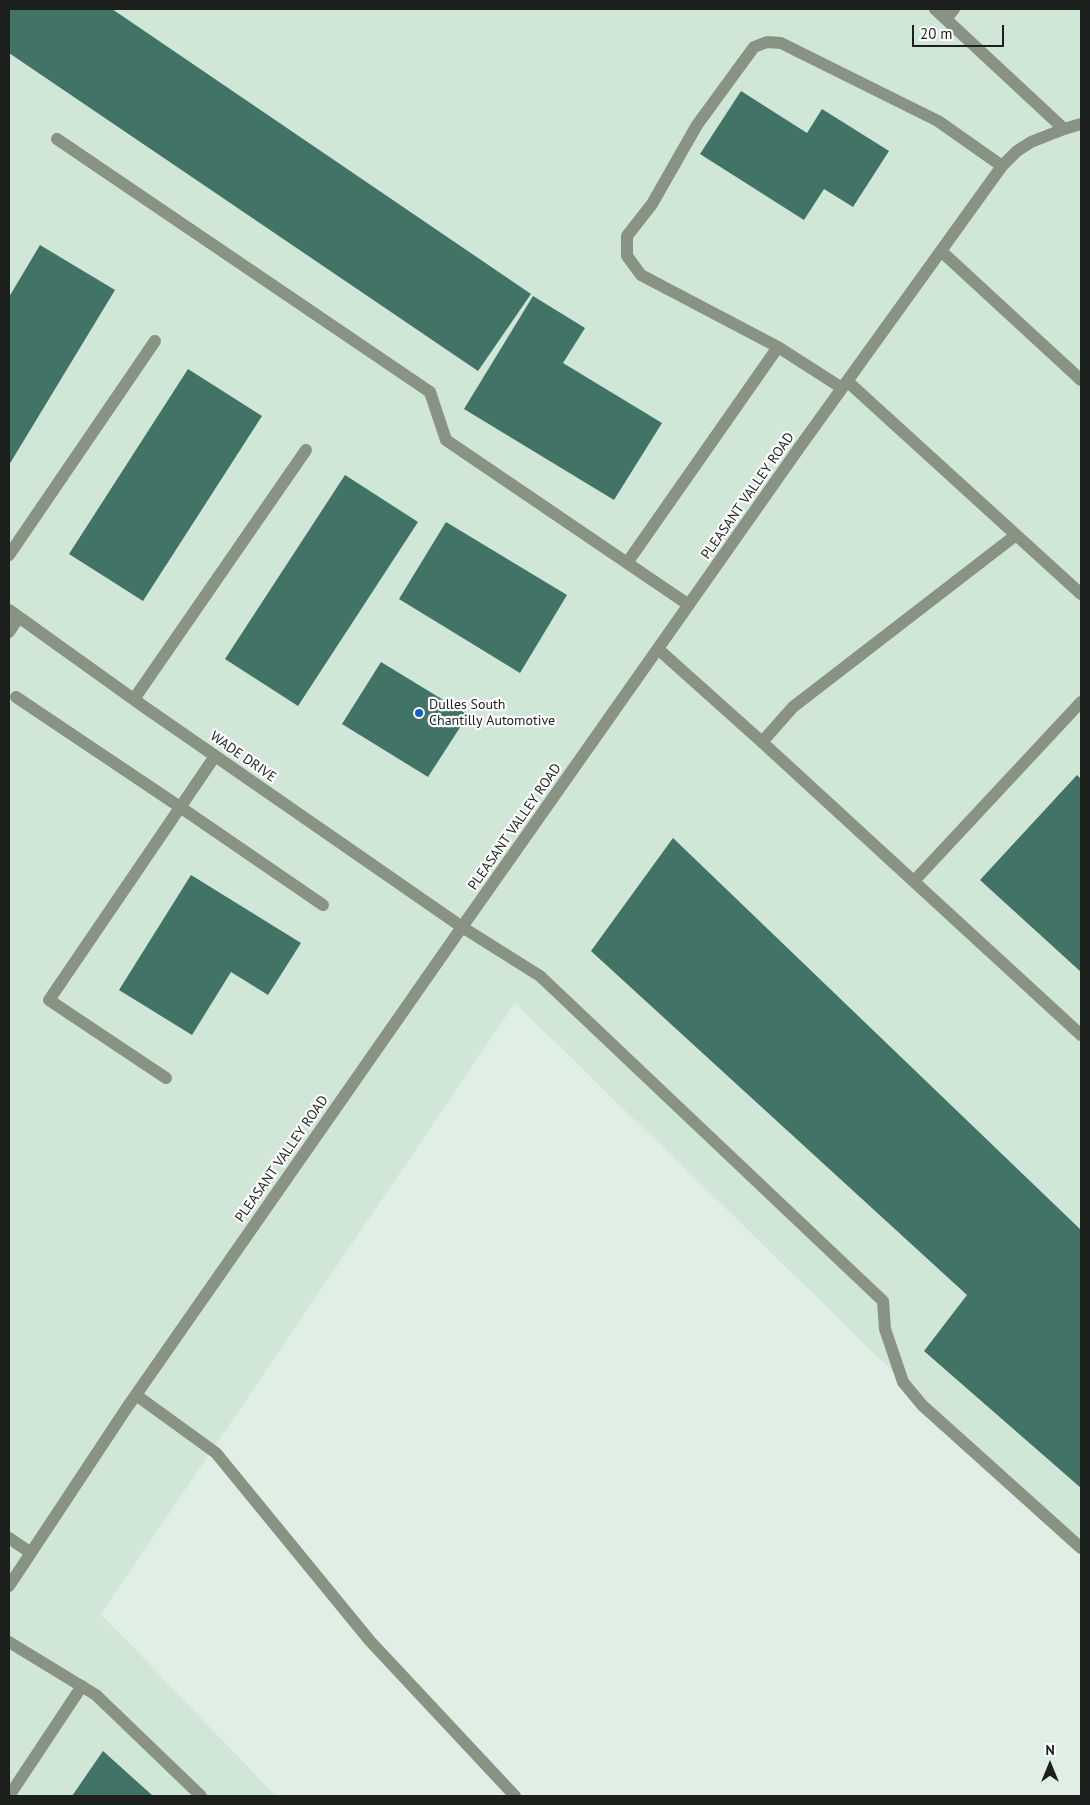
<!DOCTYPE html>
<style>
body{margin:0}
#map{position:relative;width:1090px;height:1805px;overflow:hidden;background:#e0efe5;font-family:"PT Sans",sans-serif}
canvas{display:block}
.frame{position:absolute;inset:0;border:10px solid #1b201c;pointer-events:none}
.north{position:absolute;left:1025px;top:1740px;width:50px;height:50px;-webkit-text-stroke:4px #fff;paint-order:stroke;rotate:0deg;font-size:14px;font-weight:700;line-height:20px;text-align:center;color:#1b201c}
.north::after{content:'';display:block;margin:auto;width:18px;height:22px;background:#1b201c;clip-path:polygon(50% 0,100% 100%,50% 72%,0 100%)}
.scale{position:absolute;left:912px;top:25px;width:92px;height:22px;box-sizing:border-box;border:2px solid #1b201c;border-top:0;padding-left:6px;font-size:15px;line-height:18px;white-space:nowrap;color:#1b201c;-webkit-text-stroke:4px #fff;paint-order:stroke}
</style>
<div id="map">
<canvas width="1090" height="1805"></canvas>
<div class="frame"></div>
<div class="north">N</div>
<div class="scale">20 m</div>
</div>
<script>
const context = document.querySelector('canvas').getContext('2d');
context.lineJoin = 'round';
function fillPath(path, color) { context.fillStyle = color; context.fill(path, 'evenodd'); }
const toPath = rows => new Path2D(rows.map(r => 'M' + r).join(''));
function strokePath(path, color, width, dash) { context.strokeStyle = color; context.lineWidth = width; context.lineCap = dash ? 'butt' : 'round'; context.setLineDash(dash || []); context.stroke(path); }
function write(font, color, halo, rows, align = 'center') {
  context.font = font + ' "PT Sans",sans-serif'; context.lineWidth = 4.5; context.setLineDash([]); context.textBaseline = 'middle'; context.strokeStyle = halo; context.fillStyle = color; for (const [text, x, y, turn = 0] of rows) {
    context.save(); context.translate(x, y); context.rotate((+turn || 0) * Math.PI / 180); context.textAlign = isNaN(turn) ? turn : align; if (halo) context.strokeText(text, 0, 0); context.fillText(text, 0, 0); context.restore();
  }
}
fillPath(toPath([
 [9,9,1081,9,1081,1555,515,1003,101,1614,276,1796,9,1796]
]), '#d0e6d7');
fillPath(toPath([
 [9,9,112,9,531,294,478,371,9,53],
 [741,91,807,133,822,109,889,151,853,207,824,189,804,220,700,154],
 [40,245,115,290,9,465,9,297],
 [533,296,585,328,563,363,662,423,614,500,464,409],
 [188,369,262,416,143,601,69,554],
 [345,475,418,522,298,706,225,659],
 [446,522,567,595,520,673,399,599],
 [381,662,468,715,428,777,342,724],
 [1077,775,1081,779,1081,972,980,880],
 [673,838,1081,1230,1081,1488,924,1351,967,1295,591,951],
 [191,875,301,943,268,995,231,972,192,1035,119,990],
 [103,1751,153,1796,72,1796]
]), '#417367');
strokePath(toPath([
 [935,9,1064,129],
 [946,19,954,9],
 [57,139,430,392,446,440,689,605],
 [941,251,1081,380],
 [778,347,641,275,627,256,627,236,652,204,697,125,754,47,767,42,781,43,938,121,1002,166],
 [847,381,1081,594],
 [9,555,155,341],
 [627,563,778,347,842,388],
 [9,610,143,706,462,927,540,976,883,1301,885,1329,903,1382,922,1405,1081,1548],
 [9,632,19,617],
 [658,649,762,742,1081,1035],
 [16,697,180,807,323,905],
 [134,699,306,450],
 [762,742,793,707,1016,535],
 [914,881,1081,702],
 [166,1078,49,1000,215,756],
 [136,1395,216,1453,370,1641,515,1796],
 [9,1538,31,1553],
 [9,1586,126,1409,462,927,799,448,1002,166,1017,151,1031,142,1064,129,1081,124],
 [9,1642,96,1695,201,1796],
 [9,1796,82,1686]
]), '#889383', 12);
for (const [x, y, r, color] of [
 [419,713,5,"#135ec9"]
]) { const dot = new Path2D(); dot.arc(x, y, r, 0, 2 * Math.PI); context.fillStyle = color; context.fill(dot); strokePath(dot, '#fff', 2); }
write('14px', '#1b201c', '#fff', [
 ["PLEASANT VALLEY ROAD",748,496,-55],
 ["WADE DRIVE",243,757,35],
 ["PLEASANT VALLEY ROAD",515,827,-55],
 ["PLEASANT VALLEY ROAD",282,1159,-55]
]);
write('14px', '#1b201c', '#fff', [
 ["Dulles South",429,705],
 ["Chantilly Automotive",429,721]
], 'left');
</script>
